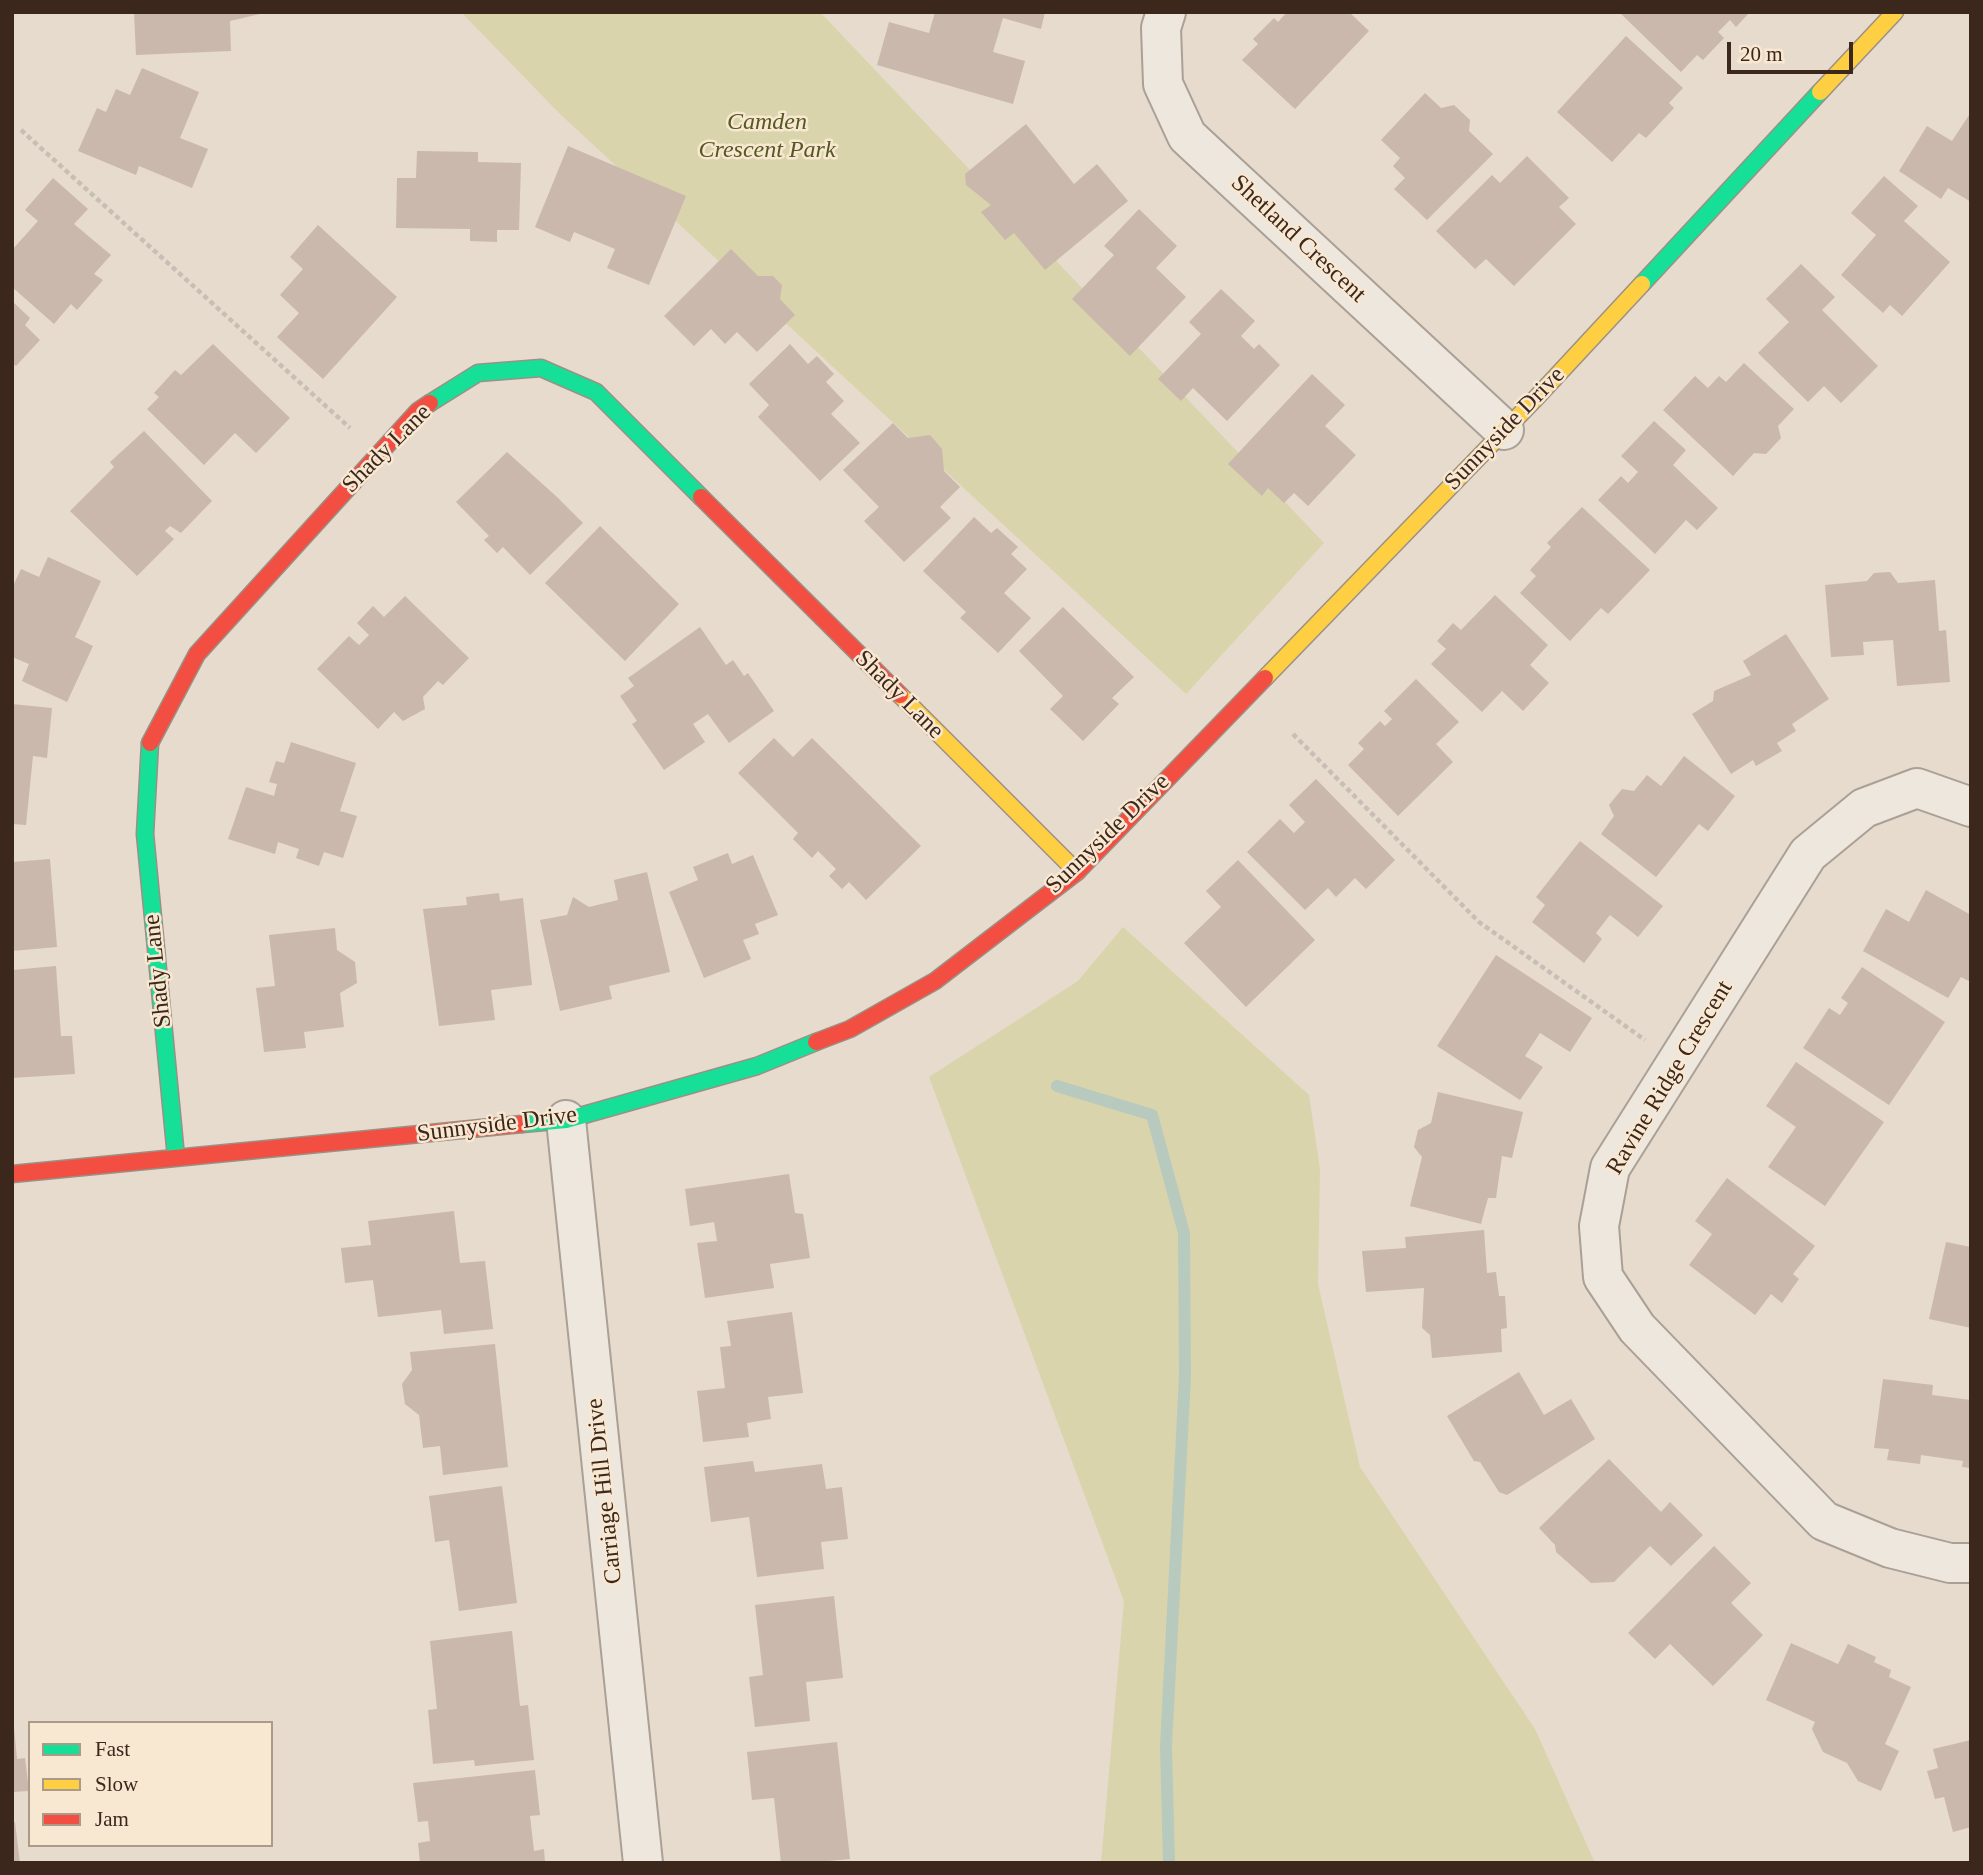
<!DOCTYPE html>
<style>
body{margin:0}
#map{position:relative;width:1983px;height:1875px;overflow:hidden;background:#e6dbcc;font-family:"Times New Roman",serif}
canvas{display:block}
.frame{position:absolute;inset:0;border:14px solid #3b271c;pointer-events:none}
.legend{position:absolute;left:28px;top:1721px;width:245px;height:126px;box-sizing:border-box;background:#f8e7d1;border:2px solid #ac9a89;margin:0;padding:9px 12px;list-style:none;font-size:21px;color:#3b271c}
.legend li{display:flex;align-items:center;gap:14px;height:35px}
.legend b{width:35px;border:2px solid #ac9a89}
.scale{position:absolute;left:1727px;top:42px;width:126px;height:32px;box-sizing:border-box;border:4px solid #3b271c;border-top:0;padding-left:9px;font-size:21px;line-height:24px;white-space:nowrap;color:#3b271c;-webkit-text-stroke:5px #f8e7d1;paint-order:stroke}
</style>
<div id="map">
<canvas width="1983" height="1875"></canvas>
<div class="frame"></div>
<ul class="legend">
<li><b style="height:9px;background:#16e098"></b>Fast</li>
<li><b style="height:9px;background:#ffcf43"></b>Slow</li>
<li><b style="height:9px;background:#f24e42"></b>Jam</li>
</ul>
<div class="scale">20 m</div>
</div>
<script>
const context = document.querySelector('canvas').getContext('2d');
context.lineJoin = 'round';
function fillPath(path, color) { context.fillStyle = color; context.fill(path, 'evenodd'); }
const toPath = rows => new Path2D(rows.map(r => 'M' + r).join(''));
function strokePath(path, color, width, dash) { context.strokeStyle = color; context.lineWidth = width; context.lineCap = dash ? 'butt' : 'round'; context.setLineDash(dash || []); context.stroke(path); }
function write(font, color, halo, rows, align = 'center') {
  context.font = font + ' "Times New Roman",serif'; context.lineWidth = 5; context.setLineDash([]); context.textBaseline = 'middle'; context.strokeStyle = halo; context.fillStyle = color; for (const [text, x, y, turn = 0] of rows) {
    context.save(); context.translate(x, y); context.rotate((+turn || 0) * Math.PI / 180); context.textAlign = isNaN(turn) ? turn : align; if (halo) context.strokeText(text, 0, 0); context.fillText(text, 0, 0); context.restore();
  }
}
fillPath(toPath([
 [461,12,820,12,1324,543,1186,694,559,113],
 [1123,927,1309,1095,1320,1169,1318,1284,1360,1467,1535,1729,1595,1863,1101,1863,1124,1601,929,1077,1078,981]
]), '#dad4ad');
strokePath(toPath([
 [1057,1086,1152,1115,1184,1233,1185,1376,1166,1746,1169,1863]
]), '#b8cabd', 12);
fillPath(toPath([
 [134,12,260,12,260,14,230,21,231,51,136,55],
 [935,12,1045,12,1041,29,1003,18,993,52,1025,61,1013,104,877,65,889,22,929,33],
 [1287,12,1349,12,1369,31,1295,109,1242,60,1258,44,1253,39,1274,18,1278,22],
 [1619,12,1750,12,1736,27,1730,20,1718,32,1724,38,1703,60,1697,55,1681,72],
 [1626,36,1683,88,1669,103,1674,108,1646,138,1639,133,1612,162,1557,112],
 [142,68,199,92,180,138,208,149,192,188,139,166,136,175,78,151,97,108,106,112,116,89,130,95],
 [1425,93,1441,108,1454,105,1470,120,1469,131,1493,154,1427,220,1394,189,1405,178,1393,166,1400,158,1381,140],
 [1971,112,1971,202,1948,188,1941,199,1899,171,1927,126,1952,141],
 [1026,124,1074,184,1097,164,1128,201,1045,270,1014,233,1005,240,981,212,991,205,966,185,965,174],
 [568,146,686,196,649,285,607,268,615,249,574,232,570,242,535,227],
 [417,151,478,152,478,162,521,163,519,230,497,230,497,242,470,241,470,229,396,228,397,178,416,178],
 [1527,156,1569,198,1559,207,1576,224,1514,286,1486,259,1475,269,1436,231,1492,175,1500,183],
 [1884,176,1918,206,1904,221,1950,262,1902,316,1890,305,1883,313,1841,275,1876,235,1851,213],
 [53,178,88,209,74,224,111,255,94,274,103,280,77,310,71,304,54,324,12,287,12,250,38,221,25,210],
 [1139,209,1177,246,1156,268,1186,297,1130,356,1072,299,1114,255,1104,246],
 [318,225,397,297,323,379,277,337,299,313,280,295,303,269,290,257],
 [731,249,758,276,773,276,782,285,780,299,795,315,757,352,737,332,725,344,711,329,694,346,664,316],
 [1801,264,1835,297,1822,310,1878,366,1841,403,1824,386,1808,402,1758,353,1789,322,1766,299],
 [1221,289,1255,321,1241,336,1254,349,1259,344,1280,365,1227,421,1193,388,1181,401,1158,379,1201,334,1189,322],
 [12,301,30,318,25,325,40,340,16,366,12,363],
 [213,344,290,418,256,453,235,433,204,465,147,409,159,397,154,393,175,370,181,375],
 [790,344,808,364,817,356,834,374,826,382,844,401,831,414,860,443,820,481,758,417,769,405,749,384],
 [1744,363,1794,409,1778,426,1781,438,1766,454,1754,453,1733,476,1663,410,1695,376,1708,388,1719,376,1726,382],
 [1312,374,1345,405,1325,426,1356,455,1308,506,1294,493,1284,503,1268,488,1262,496,1228,464],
 [1654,421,1686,450,1673,465,1718,508,1697,530,1686,520,1655,554,1598,500,1621,476,1628,483,1638,472,1621,456],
 [893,423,908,438,930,435,942,449,944,471,960,487,940,507,951,518,904,562,864,521,879,507,843,470],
 [144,431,212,501,181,533,170,526,165,531,174,539,137,576,70,511,114,467,110,462],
 [507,452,557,497,583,523,530,575,503,547,497,553,484,540,489,536,456,502],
 [1582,507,1650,570,1608,614,1601,608,1570,641,1520,593,1536,576,1530,570,1551,547,1547,543],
 [974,517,991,533,997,528,1018,547,1011,554,1027,569,1004,593,1031,618,998,653,960,618,966,612,923,571],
 [600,526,679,604,625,661,545,583],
 [48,557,101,581,75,637,93,646,67,702,22,681,29,664,12,657,12,588,21,569,39,577],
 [1890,572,1898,583,1935,580,1939,631,1946,630,1950,682,1897,686,1893,640,1863,642,1864,655,1831,657,1825,585,1867,581,1874,573],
 [1495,595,1548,645,1530,665,1549,683,1523,711,1502,691,1482,712,1431,664,1446,649,1437,641,1453,623,1461,630],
 [405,596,469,658,443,685,438,681,423,697,425,709,403,721,394,712,378,729,317,669,349,636,359,645,369,635,357,623,373,606,384,617],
 [1063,607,1134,677,1112,698,1119,704,1083,741,1050,709,1063,696,1019,651],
 [700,627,726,665,733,660,744,676,748,673,774,711,729,743,708,714,693,724,705,742,664,770,632,724,637,721,620,696,634,686,628,678],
 [1786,634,1829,699,1792,724,1796,731,1777,743,1782,751,1756,766,1753,760,1731,774,1692,714,1713,701,1714,691,1751,675,1743,661],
 [1416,679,1459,722,1436,744,1453,762,1398,816,1348,765,1364,749,1358,743,1380,721,1385,726,1392,719,1384,711],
 [12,704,52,708,47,758,33,756,26,825,12,824],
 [774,738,793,757,812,738,921,846,866,900,849,882,842,889,829,876,836,869,818,851,812,858,793,839,798,833,738,773],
 [291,742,356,763,340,811,357,816,343,858,324,852,319,866,296,858,299,849,278,842,275,854,228,839,246,787,274,796,277,784,269,782,276,761,284,763],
 [1684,756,1735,796,1708,831,1699,824,1656,877,1601,834,1614,816,1609,805,1622,789,1634,791,1647,775,1661,786],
 [1316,779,1395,860,1366,889,1355,878,1336,897,1328,888,1305,910,1247,852,1280,819,1294,833,1305,822,1289,805],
 [1580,841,1663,906,1638,937,1610,915,1596,933,1602,939,1584,963,1532,922,1545,905,1536,897],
 [728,853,732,864,753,855,778,915,755,924,759,934,743,940,751,959,704,978,669,892,698,880,693,867],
 [50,859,57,947,12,951,12,862],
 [1238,860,1315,940,1246,1007,1184,943,1221,907,1206,891],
 [647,872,670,972,609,986,612,999,560,1011,540,920,567,915,573,897,589,907,618,900,614,880],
 [1926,890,1971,915,1971,982,1961,977,1948,998,1863,951,1886,909,1909,922],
 [499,893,500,901,523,898,532,985,491,990,495,1020,439,1026,423,909,467,905,466,897],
 [335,928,337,950,355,962,357,983,340,993,344,1027,304,1032,306,1048,264,1052,256,988,275,986,269,935],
 [1496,955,1592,1018,1570,1052,1540,1033,1525,1056,1543,1067,1520,1100,1437,1046],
 [56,966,61,1036,72,1036,75,1074,12,1078,12,970],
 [1862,967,1945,1022,1889,1105,1803,1048,1829,1008,1840,1015,1848,1003,1841,998],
 [1796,1062,1884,1122,1825,1206,1768,1167,1796,1127,1766,1106],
 [1438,1092,1523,1112,1512,1158,1502,1156,1496,1198,1488,1198,1481,1224,1410,1206,1422,1157,1414,1147,1418,1130,1431,1123],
 [789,1174,795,1213,803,1214,810,1258,770,1264,774,1288,705,1298,697,1243,717,1241,714,1222,690,1226,685,1189],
 [1727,1178,1815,1246,1793,1274,1799,1279,1782,1303,1771,1294,1755,1315,1689,1265,1712,1234,1695,1221],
 [454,1211,460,1263,485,1261,493,1329,444,1334,441,1310,378,1317,373,1280,345,1283,341,1248,371,1245,368,1221],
 [1484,1230,1487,1273,1496,1272,1499,1296,1505,1296,1507,1328,1501,1329,1502,1352,1432,1358,1430,1335,1422,1328,1424,1288,1366,1292,1362,1251,1406,1248,1405,1237],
 [1946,1242,1971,1247,1971,1328,1929,1319],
 [792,1312,803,1393,768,1397,771,1419,747,1423,749,1437,703,1442,697,1391,725,1388,720,1347,731,1346,727,1321],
 [495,1344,508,1467,443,1475,440,1446,423,1448,419,1415,405,1404,402,1384,412,1370,410,1352],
 [1519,1372,1544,1415,1571,1399,1595,1439,1507,1495,1499,1492,1480,1462,1474,1461,1447,1416],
 [1883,1379,1933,1385,1932,1395,1971,1400,1971,1468,1962,1467,1963,1461,1921,1455,1920,1464,1887,1460,1889,1449,1874,1448],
 [1609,1459,1661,1512,1670,1502,1703,1535,1671,1566,1650,1546,1614,1582,1591,1583,1556,1552,1555,1545,1539,1528],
 [753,1461,755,1472,822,1464,826,1489,842,1487,848,1539,821,1542,824,1569,757,1577,749,1517,711,1522,704,1467],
 [502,1486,517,1603,459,1611,449,1540,435,1542,429,1496],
 [1714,1546,1751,1583,1731,1603,1763,1635,1713,1686,1670,1644,1655,1659,1628,1633],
 [834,1596,843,1678,806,1682,810,1721,755,1727,749,1677,763,1675,755,1605],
 [512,1631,520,1706,528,1705,534,1760,475,1766,474,1760,433,1764,428,1710,437,1709,430,1641],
 [1791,1643,1838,1664,1848,1644,1876,1657,1874,1662,1891,1670,1889,1677,1911,1687,1885,1744,1899,1751,1881,1791,1858,1781,1847,1763,1823,1752,1812,1729,1815,1722,1766,1700],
 [12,1727,14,1727,17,1759,25,1758,29,1791,12,1792],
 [1971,1740,1971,1827,1953,1832,1944,1797,1935,1799,1927,1771,1938,1768,1933,1749],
 [837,1742,850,1859,806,1863,781,1863,774,1798,752,1800,747,1752],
 [535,1770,540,1815,530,1816,534,1851,544,1849,545,1863,420,1863,418,1843,430,1841,428,1821,418,1822,413,1783],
 [15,1822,20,1863,12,1863,12,1823]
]), '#cab8ad');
const street = toPath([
 [1166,12,1161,28,1163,84,1187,136,1504,430],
 [1971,807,1917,788,1864,808,1808,854,1610,1168,1599,1226,1603,1277,1637,1328,1824,1521,1890,1548,1950,1563,1971,1563],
 [566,1120,643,1863]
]);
const fast = toPath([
 [1642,284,1820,92],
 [430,403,478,373,541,368,596,392,701,497],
 [150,743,145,834,176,1157],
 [522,1124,566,1120,757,1066,816,1042]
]);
const slow = toPath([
 [1820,92,1895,12],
 [1265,678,1537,397,1642,284],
 [900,695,1077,872]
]);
const jam = toPath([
 [701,497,900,695],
 [150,743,197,654,418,411,430,403],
 [816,1042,850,1029,935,981,1077,872,1265,678],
 [12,1174,522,1124]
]);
strokePath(street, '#aba095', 42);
strokePath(fast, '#9b9085', 19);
strokePath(slow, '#9b9085', 19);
strokePath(jam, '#9b9085', 19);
strokePath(toPath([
 [21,130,350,428],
 [1293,734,1479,922,1645,1040]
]), '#c7beb5', 4.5, [5, 3.5]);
strokePath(street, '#eee7de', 38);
strokePath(fast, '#16e098', 16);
strokePath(slow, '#ffcf43', 16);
strokePath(jam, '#f24e42', 16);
write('italic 24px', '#535921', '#f8e7d1', [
 ["Camden",767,123],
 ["Crescent Park",767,151]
]);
write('24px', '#3b271c', '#f8e7d1', [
 ["Shetland Crescent",1298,239,43],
 ["Sunnyside Drive",1505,429,-46],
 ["Shady Lane",387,449,-45],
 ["Shady Lane",899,695,45],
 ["Sunnyside Drive",1108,834,-44],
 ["Shady Lane",158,971,-96],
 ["Ravine Ridge Crescent",1670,1078,-59],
 ["Sunnyside Drive",497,1125,-7],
 ["Carriage Hill Drive",605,1491,-96]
]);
</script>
